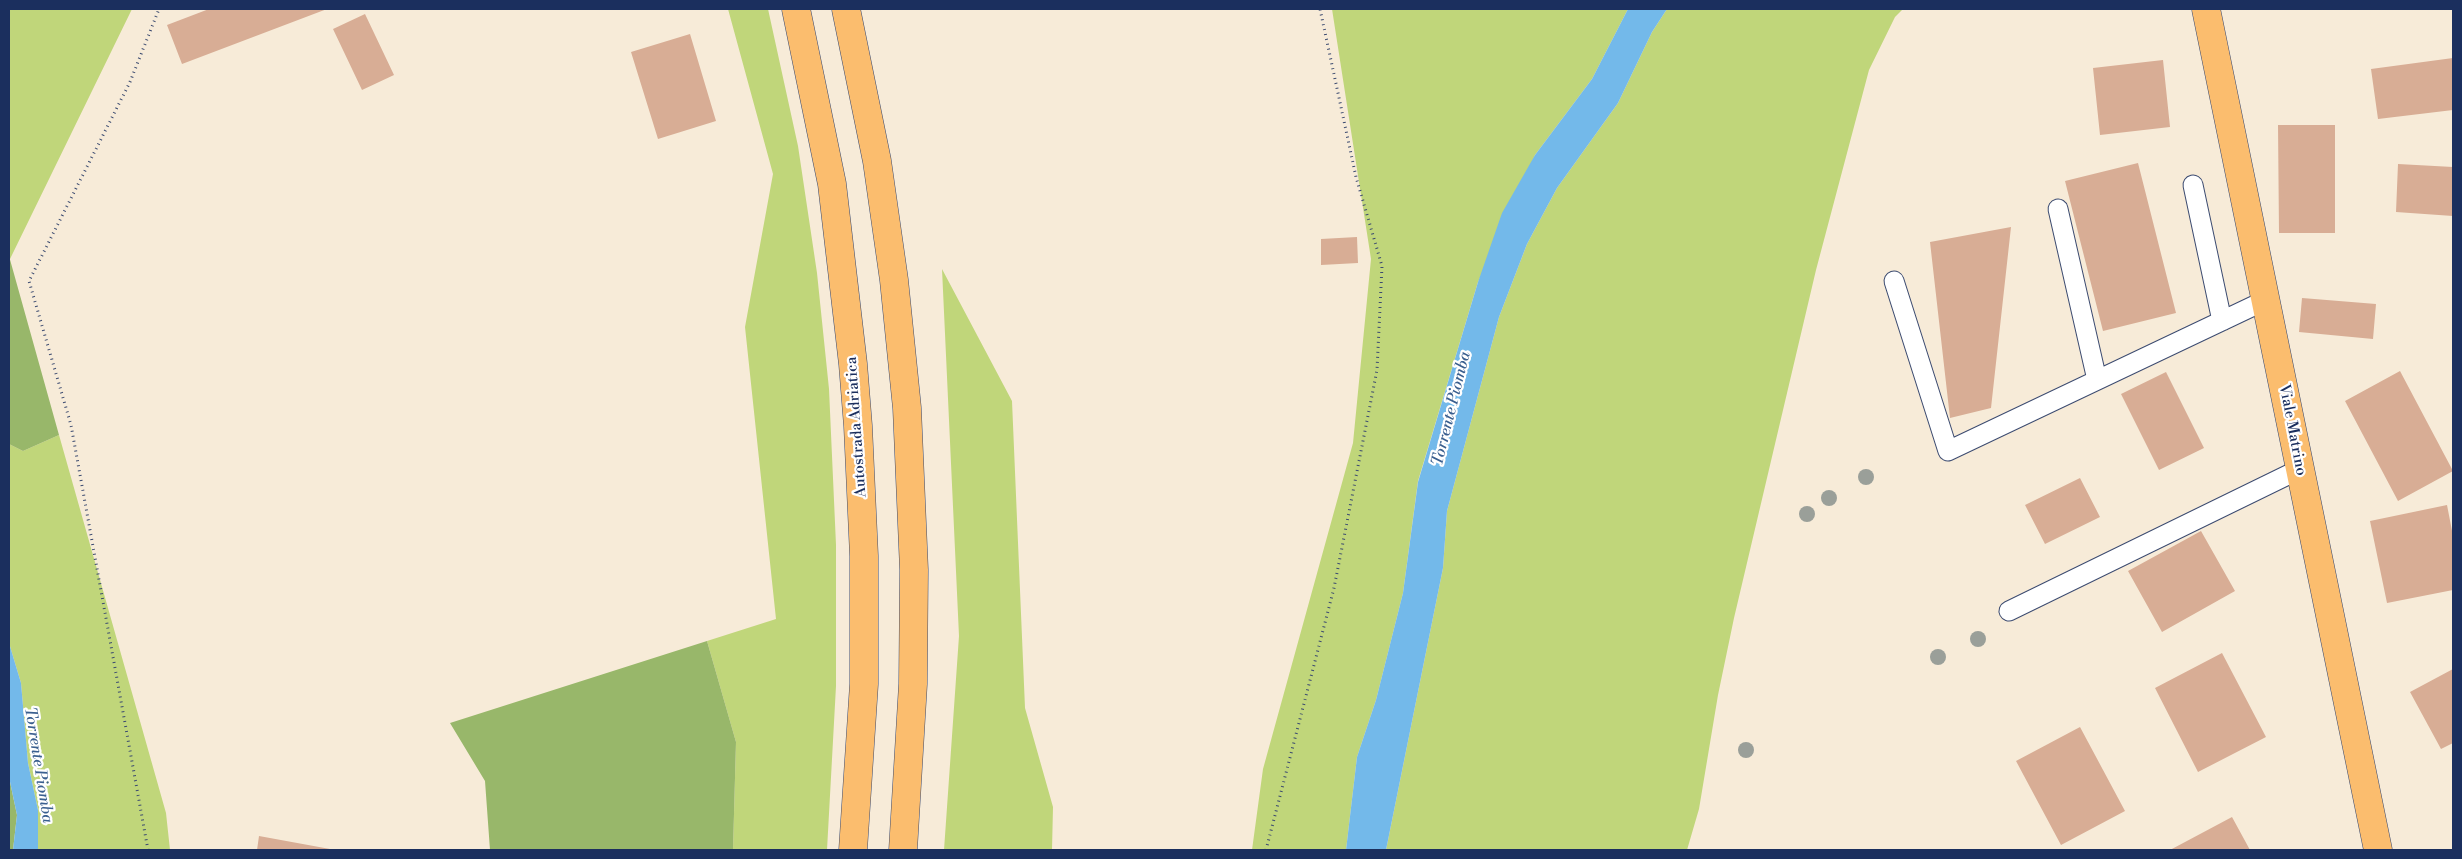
<!DOCTYPE html>
<style>
body{margin:0}
#map{position:relative;width:2462px;height:859px;overflow:hidden;background:#f7ebd8;font-family:"Libre Bodoni",serif}
canvas{display:block}
.frame{position:absolute;inset:0;border:10px solid #1b2f5e;pointer-events:none}
</style>
<div id="map">
<canvas width="2462" height="859"></canvas>
<div class="frame"></div>
</div>
<script>
const context = document.querySelector('canvas').getContext('2d');
context.lineJoin = 'round';
function fillPath(path, color) { context.fillStyle = color; context.fill(path, 'evenodd'); }
const toPath = rows => new Path2D(rows.map(r => 'M' + r).join(''));
function strokePath(path, color, width, dash) { context.strokeStyle = color; context.lineWidth = width; context.lineCap = dash ? 'butt' : 'round'; context.setLineDash(dash || []); context.stroke(path); }
function write(font, color, halo, rows, align = 'center') {
  context.font = font + ' "Libre Bodoni",serif'; context.lineWidth = 4.5; context.setLineDash([]); context.textBaseline = 'middle'; context.strokeStyle = halo; context.fillStyle = color; for (const [text, x, y, turn = 0] of rows) {
    context.save(); context.translate(x, y); context.rotate((+turn || 0) * Math.PI / 180); context.textAlign = isNaN(turn) ? turn : align; if (halo) context.strokeText(text, 0, 0); context.fillText(text, 0, 0); context.restore();
  }
}
fillPath(toPath([
 [9,9,132,9,10,259,9,256],
 [728,9,768,9,798,146,817,273,829,389,836,545,836,686,827,850,733,850,736,742,707,641,776,619,745,327,773,174],
 [1332,9,1628,9,1592,79,1535,155,1478,282,1418,481,1403,593,1376,700,1357,757,1346,850,1252,850,1263,769,1353,443,1371,259],
 [1667,9,1903,9,1895,17,1869,70,1816,270,1734,618,1718,695,1699,809,1687,850,1386,850,1443,568,1447,511,1499,317,1527,244,1557,188,1618,103,1652,32],
 [942,269,1012,401,1025,708,1053,807,1052,850,944,850,959,636],
 [59,435,166,813,170,850,38,850,38,810,28,763,21,683,9,643,9,444,23,451]
]), '#c0d67a');
fillPath(toPath([
 [9,256,59,435,23,451,9,444],
 [707,641,736,742,733,850,490,850,485,781,450,723],
 [9,777,17,815,13,850,9,850]
]), '#98b76a');
fillPath(toPath([
 [1628,9,1667,9,1652,32,1618,103,1557,188,1527,244,1499,317,1447,511,1443,568,1386,850,1346,850,1357,757,1376,700,1403,593,1418,482,1478,282,1502,213,1535,155,1592,79],
 [9,643,21,683,28,763,38,810,38,850,13,850,17,815,9,777]
]), '#73b9ea');
fillPath(toPath([
 [209,9,327,9,182,64,167,25],
 [365,14,394,75,362,90,333,29],
 [690,34,716,121,658,139,631,52],
 [2453,58,2453,110,2378,119,2371,69],
 [2163,60,2170,127,2100,135,2093,68],
 [2278,125,2335,125,2335,233,2279,233],
 [2138,163,2176,313,2103,331,2065,181],
 [2398,164,2453,167,2453,216,2396,212],
 [2011,227,1991,408,1950,418,1930,242],
 [1357,237,1358,263,1321,265,1321,239],
 [2302,298,2376,304,2373,339,2299,332],
 [2400,371,2453,471,2398,501,2345,401],
 [2166,372,2204,448,2159,470,2121,394],
 [2080,478,2100,517,2045,544,2025,505],
 [2447,505,2453,536,2453,590,2387,603,2370,521],
 [2201,531,2235,591,2162,632,2128,571],
 [2222,653,2266,737,2198,772,2155,688],
 [2453,669,2453,743,2441,749,2410,692],
 [2080,727,2125,811,2061,845,2016,761],
 [2232,817,2250,850,2170,850],
 [259,836,330,849,330,850,257,850]
]), '#d8ad95');
const service = toPath([
 [2193,185,2222,321],
 [2058,209,2097,380],
 [1894,281,1948,451,2266,300],
 [2009,611,2300,469]
]);
const primary = toPath([
 [2206,9,2378,850]
]);
const motorway = toPath([
 [796,9,832,184,853,364,858,426,864,556,864,684,853,850],
 [846,9,877,161,894,280,907,408,914,570,913,684,903,850]
]);
strokePath(service, '#3c4b70', 21);
strokePath(primary, '#3c4b70', 29);
strokePath(motorway, '#3c4b70', 29);
strokePath(toPath([
 [148,850,71,425,29,281,130,82,159,9],
 [1266,850,1334,588,1377,370,1382,266,1356,177,1320,9]
]), '#3c4b70', 3, [1, 4]);
strokePath(service, '#fff', 19);
strokePath(primary, '#fbbd6e', 28);
strokePath(motorway, '#fbbd6e', 28);
context.fillStyle = '#9a9f99';
for (const [x, y] of [
 [1866,477],
 [1829,498],
 [1807,514],
 [1978,639],
 [1938,657],
 [1746,750]
]) { context.beginPath(); context.arc(x, y, 8, 0, 2 * Math.PI); context.fill(); }
write('15px', '#1b2f5e', '#fff', [
 ["Autostrada Adriatica",857,427,-94],
 ["Viale Matrino",2292,430,79]
]);
write('italic 16px', '#3a5f8f', '#fff', [
 ["Torrente Piomba",1452,409,-76],
 ["Torrente Piomba",38,765,81]
]);
</script>
